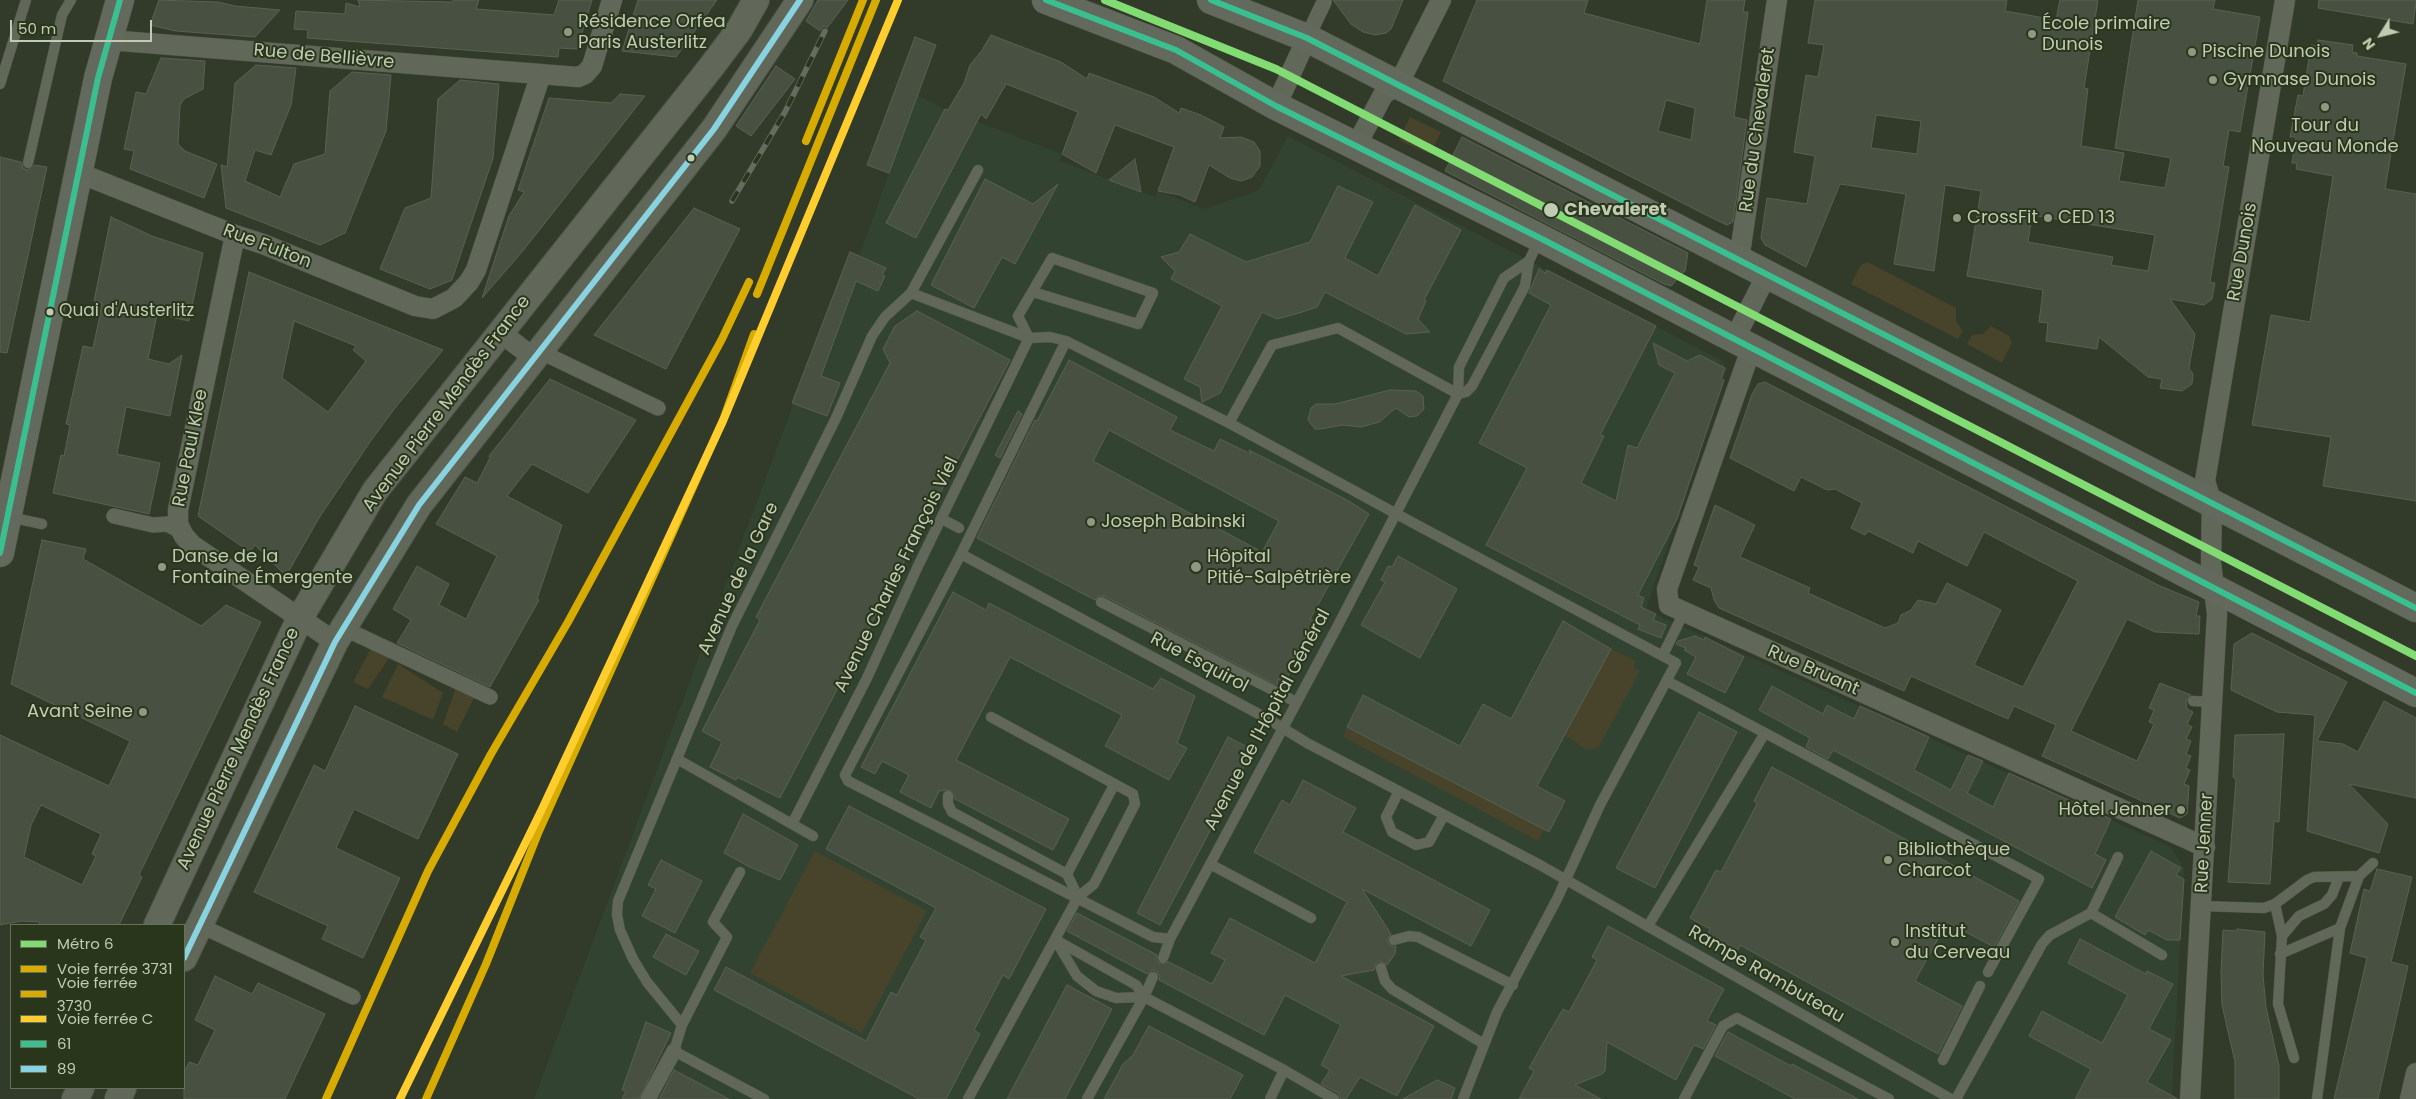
<!DOCTYPE html>
<meta charset="utf-8">
<style>
body{margin:0}
#map{position:relative;width:2416px;height:1099px;overflow:hidden;background:#323a29;font-family:Poppins,sans-serif}
canvas{display:block}
.legend{position:absolute;left:10px;top:924px;width:175px;height:165px;box-sizing:border-box;background:#2a361c;border:1px solid #667258;margin:0;padding:6px 9px;list-style:none;font-size:15px;color:#c0cbb3}
.legend li{display:flex;align-items:center;gap:10px;height:25px}
.legend b{width:25px;border:1px solid #667258}
.north{position:absolute;left:2356px;top:10px;width:50px;height:50px;-webkit-text-stroke:4px #2a361c;paint-order:stroke;rotate:234deg;font-size:14px;font-weight:700;line-height:20px;text-align:center;color:#c0cbb3}
.north::after{content:'';display:block;margin:auto;width:18px;height:22px;background:#c0cbb3;clip-path:polygon(50% 0,100% 100%,50% 72%,0 100%)}
.scale{position:absolute;left:10px;top:20px;width:142px;height:22px;box-sizing:border-box;border:2px solid #c0cbb3;border-top:0;padding-left:6px;font-size:15px;line-height:18px;white-space:nowrap;color:#c0cbb3;-webkit-text-stroke:4px #2a361c;paint-order:stroke}
</style>
<div id="map">
<canvas width="2416" height="1099"></canvas>
<ul class="legend">
<li><b style="height:6px;background:#82dc73"></b>Métro 6</li>
<li><b style="height:6px;background:#d8ab00"></b>Voie ferrée 3731</li>
<li><b style="height:6px;background:#d8ab00"></b>Voie ferrée 3730</li>
<li><b style="height:6px;background:#ffcd2c"></b>Voie ferrée C</li>
<li><b style="height:6px;background:#3ac090"></b>61</li>
<li><b style="height:6px;background:#88d3df"></b>89</li>
</ul>
<div class="north">N</div>
<div class="scale">50 m</div>
</div>
<script>
const context = document.querySelector('canvas').getContext('2d');
context.lineJoin = 'round';
function fillPath(path, color) { context.fillStyle = color; context.fill(path, 'evenodd'); }
const toPath = rows => new Path2D(rows.map(r => 'M' + r).join(''));
function strokePath(path, color, width, dash) { context.strokeStyle = color; context.lineWidth = width; context.lineCap = dash ? 'butt' : 'round'; context.setLineDash(dash || []); context.stroke(path); }
function write(font, color, halo, rows, align = 'center') {
  context.font = font + ' Poppins,sans-serif'; context.lineWidth = 4; context.setLineDash([]); context.textBaseline = 'middle'; context.strokeStyle = halo; context.fillStyle = color; for (const [text, x, y, turn = 0] of rows) {
    context.save(); context.translate(x, y); context.rotate((+turn || 0) * Math.PI / 180); context.textAlign = isNaN(turn) ? turn : align; if (halo) context.strokeText(text, 0, 0); context.fillText(text, 0, 0); context.restore();
  }
}
fillPath(toPath([
 [917,95,945,109,1062,154,1060,161,1155,197,1158,191,1204,209,1259,190,1288,136,1723,361,1727,369,1646,610,2171,847,2184,868,2172,1099,534,1099,850,252,859,256]
]), '#324331');
fillPath(toPath([
 [1410,117,1441,132,1430,154,1399,140],
 [1868,262,1956,308,1956,321,1963,331,1958,339,1851,284,1861,265],
 [1991,326,2009,336,2012,342,2002,363,1967,344,1972,335,1983,334],
 [371,648,390,657,368,689,353,682],
 [1611,649,1636,661,1633,667,1640,671,1598,748,1587,750,1565,735],
 [398,664,443,693,433,720,382,697],
 [456,687,475,696,457,732,443,724],
 [1347,727,1544,830,1538,841,1343,737],
 [815,851,927,911,862,1033,750,973]
]), '#48442b');
const building = toPath([
 [159,0,218,2,235,6,280,10,255,37,176,31,150,25,159,0],
 [358,0,451,2,454,0,479,0,476,9,554,15,559,0,592,0,577,49,559,48,558,57,307,38,308,30,294,29,296,11,345,14,346,3,360,7,358,0],
 [638,0,717,0,676,57,622,51,638,0],
 [818,0,848,0,827,28,824,26,820,31,806,21,818,0],
 [1333,0,1403,0,1391,29,1386,33,1375,35,1363,32,1351,24,1333,0],
 [1477,0,1588,0,1584,13,1700,44,1707,0,1745,0,1743,12,1748,12,1734,117,1747,120,1733,222,1727,225,1716,220,1443,81,1477,0],
 [1666,100,1695,108,1691,140,1658,131,1666,100],
 [1815,0,2007,0,2005,11,2056,20,2060,0,2098,0,2084,88,2088,89,2081,146,2124,153,2119,181,2165,188,2171,158,2115,148,2138,0,2215,0,2213,9,2260,17,2240,132,2229,130,2223,166,2229,167,2210,282,2215,283,2212,299,2204,305,2170,299,2195,334,2189,368,2193,374,2192,384,2182,391,2160,388,2162,379,2148,377,2099,337,2097,349,2046,341,2048,323,2039,322,2043,290,1967,276,1981,191,1945,185,1934,271,1894,264,1906,194,1840,184,1806,267,1765,245,1761,238,1767,198,1807,204,1815,156,1794,152,1806,75,1818,77,1824,45,1808,43,1815,0],
 [1876,115,1921,121,1917,154,1871,148,1876,115],
 [2032,215,2155,235,2148,271,2111,265,2113,257,2028,242,2032,215],
 [2319,0,2416,0,2416,3,2413,24,2318,8,2319,0],
 [991,35,1061,62,1087,79,1089,73,1154,97,1179,113,1181,108,1201,115,1224,127,1220,138,1241,137,1254,142,1260,151,1260,166,1252,177,1241,181,1230,178,1209,165,1195,202,1180,195,1158,191,1174,147,1115,125,1096,173,1062,154,1078,112,1006,84,986,119,981,114,916,238,886,223,945,109,948,110,964,83,970,65,982,50,991,35],
 [915,37,936,45,889,173,867,165,915,37],
 [2318,40,2353,45,2352,52,2357,53,2357,56,2406,64,2385,189,2416,194,2416,501,2323,486,2331,437,2252,425,2271,315,2310,322,2333,176,2296,169,2297,163,2292,163,2296,137,2290,137,2298,95,2303,96,2311,45,2317,46,2318,40],
 [161,58,205,61,203,89,184,99,180,105,178,144,185,151,217,164,204,198,130,169,134,151,124,149,136,92,146,94,161,58],
 [256,65,296,68,291,105,271,155,255,150,245,181,280,197,294,164,325,154,330,91,352,72,391,75,386,131,345,233,320,245,226,208,221,165,227,167,235,83,256,65],
 [776,66,795,79,751,136,736,126,776,66],
 [460,80,499,84,493,158,452,280,430,289,380,269,405,208,431,198,438,99,460,80],
 [620,94,645,96,522,252,482,298,509,216,524,192,518,190,549,98,611,103,620,94],
 [1462,137,1688,253,1685,271,1671,286,1664,284,1445,171,1462,137],
 [0,157,21,162,23,168,27,170,35,165,47,167,7,353,0,352,0,157],
 [1135,159,1141,192,1109,180,1135,159],
 [985,179,1033,204,1058,184,1015,264,1002,257,974,308,931,285,985,179],
 [1338,186,1373,202,1345,258,1378,276,1415,205,1461,230,1424,300,1426,301,1418,319,1430,332,1406,334,1325,292,1317,307,1299,313,1277,319,1262,312,1220,393,1202,402,1200,387,1184,379,1222,306,1171,279,1175,271,1161,257,1179,252,1190,234,1246,262,1310,242,1338,186],
 [694,208,740,229,666,369,594,335,694,208],
 [111,217,152,236,203,253,189,321,157,314,148,359,169,364,182,355,170,416,126,407,117,454,160,463,149,514,53,493,61,455,64,456,70,425,66,424,83,346,93,348,99,320,102,303,94,301,111,217],
 [850,252,886,268,882,275,885,276,878,291,856,281,821,376,840,383,827,416,792,403,850,252],
 [1539,269,1545,273,1547,270,1656,326,1600,435,1604,436,1581,483,1616,501,1628,445,1637,448,1675,373,1659,365,1653,343,1687,361,1700,355,1725,368,1721,379,1724,380,1677,519,1638,595,1644,598,1641,607,1656,614,1653,620,1666,625,1661,638,1638,629,1640,625,1486,545,1527,468,1479,443,1551,305,1529,293,1539,269],
 [249,272,443,350,395,408,370,442,319,518,286,576,255,545,250,552,198,516,249,272],
 [294,321,356,346,353,350,366,361,328,412,282,378,294,321],
 [917,311,1010,360,780,798,737,777,736,780,710,767,722,742,702,731,760,620,756,617,890,363,883,349,895,326,917,311],
 [1069,360,1177,417,1170,430,1214,451,1220,439,1251,454,1249,450,1347,500,1369,514,1310,619,1314,621,1290,666,1292,668,1285,683,1278,679,1277,685,1104,596,1098,596,1095,600,977,538,1035,420,1037,421,1069,360],
 [1109,430,1279,521,1262,552,1093,461,1109,430],
 [550,379,636,420,588,493,532,464,507,496,562,525,537,599,539,600,490,687,397,643,411,620,393,609,417,566,449,584,439,605,466,619,497,556,436,524,465,477,477,483,490,458,489,456,550,379],
 [1765,382,2160,586,2199,602,2196,616,2200,616,2199,634,2155,632,2127,619,2071,731,2137,761,2154,724,2149,722,2154,710,2149,708,2160,683,2191,695,2186,701,2187,709,2193,712,2187,724,2192,727,2186,739,2191,741,2186,754,2191,756,2186,768,2190,770,2184,784,2189,786,2187,814,2180,818,2042,756,2056,725,2014,706,2008,719,1911,676,1904,691,1719,608,1714,600,1711,588,1693,580,1699,567,1694,565,1715,505,1755,525,1740,557,1810,588,1808,593,1885,628,1898,623,1901,615,1911,610,1918,600,1936,604,1947,583,2001,610,1974,665,2023,687,2078,581,1984,532,1967,566,1918,541,1913,553,1868,531,1865,535,1851,528,1862,503,1835,489,1827,490,1801,477,1794,491,1730,458,1752,394,1758,384,1765,382],
 [1390,390,1416,391,1423,396,1424,409,1417,416,1409,417,1396,408,1379,422,1361,427,1343,425,1320,429,1315,429,1308,420,1311,408,1316,404,1335,404,1390,390],
 [1018,411,1022,414,1000,458,995,455,1018,411],
 [42,540,86,549,83,559,201,626,226,605,261,622,139,875,142,877,119,925,39,925,40,922,21,921,0,925,0,735,109,786,130,741,11,684,42,540],
 [41,805,101,834,92,854,96,856,82,885,24,857,31,825,41,805],
 [1398,556,1457,589,1420,658,1361,625,1385,582,1381,580,1388,566,1392,567,1398,556],
 [953,592,986,610,989,603,1153,689,1161,678,1195,696,1177,743,1187,748,1169,780,1105,746,1122,715,1010,657,956,760,1069,819,1053,850,955,799,951,790,939,791,931,808,900,792,909,775,882,761,875,774,861,767,953,592],
 [1563,621,1611,649,1537,786,1565,801,1549,832,1347,727,1363,695,1460,746,1483,704,1511,719,1563,621],
 [2252,633,2347,682,2317,741,2343,744,2358,752,2384,701,2416,718,2416,798,2349,784,2388,824,2379,853,2307,831,2315,715,2277,712,2231,690,2234,644,2252,633],
 [1695,636,1704,640,1705,637,1744,657,1725,693,1687,674,1696,657,1684,650,1686,648,1676,644,1678,641,1695,636],
 [1772,686,1823,714,1827,705,1854,719,1860,706,1929,737,1914,770,1951,790,1968,755,1983,761,1967,793,1993,807,2009,773,2111,819,2095,854,2106,860,2092,888,1833,750,1828,759,1806,747,1810,738,1759,710,1772,686],
 [355,706,458,754,418,839,354,809,336,848,400,878,363,958,322,939,328,926,254,892,314,765,325,771,355,706],
 [1699,712,1737,732,1655,888,1616,868,1699,712],
 [2284,734,2279,822,2274,821,2270,884,2228,882,2236,779,2233,777,2235,735,2284,734],
 [1228,737,1253,750,1160,925,1137,913,1228,737],
 [1772,767,2019,901,1994,947,1947,922,1915,981,1962,1006,1938,1054,1740,945,1738,950,1708,934,1710,929,1690,918,1716,870,1721,872,1757,804,1754,801,1772,767],
 [1303,780,1356,808,1343,832,1490,910,1471,946,1362,889,1391,934,1387,941,1390,945,1396,947,1395,954,1387,965,1379,961,1376,964,1374,970,1341,976,1434,1026,1397,1096,1360,1077,1346,1099,1341,1099,1338,1093,1321,1084,1330,1070,1321,1065,1341,1025,1285,995,1264,1035,1159,980,1160,976,1156,971,1152,970,1147,974,1067,931,1077,913,1157,955,1156,960,1160,964,1169,962,1212,984,1225,960,1211,953,1230,918,1315,963,1347,902,1254,852,1282,800,1290,805,1303,780],
 [849,806,1046,909,1009,979,1003,975,974,1030,980,1034,946,1099,919,1099,714,990,726,967,866,1041,891,992,897,995,926,940,920,937,936,908,826,849,849,806],
 [743,814,798,845,780,880,750,867,724,853,743,814],
 [2151,851,2181,868,2176,875,2184,879,2180,940,2167,940,2148,930,2145,935,2115,917,2151,851],
 [661,860,702,881,675,933,642,916,656,889,648,885,661,860],
 [2377,869,2412,877,2391,962,2408,966,2378,1099,2334,1099,2367,958,2350,953,2364,889,2370,891,2377,869],
 [1608,926,1724,989,1707,1021,1716,1025,1703,1049,1694,1045,1676,1080,1607,1042,1605,1071,1602,1074,1575,1085,1601,1099,1519,1099,1534,1071,1529,1068,1538,1052,1563,1009,1569,1012,1597,960,1592,957,1608,926],
 [2237,929,2265,932,2263,975,2266,1007,2279,1066,2279,1099,2235,1099,2235,1062,2222,1005,2221,972,2223,930,2237,931,2237,929],
 [666,934,699,951,686,975,653,957,666,934],
 [2080,939,2146,974,2147,971,2173,984,2149,1029,2171,1040,2147,1082,2178,1099,2075,1099,2091,1069,2029,1036,2042,1011,2102,1043,2128,995,2068,963,2080,939],
 [215,976,252,994,258,983,325,1014,285,1099,184,1099,184,1073,189,1062,198,1065,215,1030,195,1020,215,976],
 [1067,985,1112,1009,1065,1099,1007,1099,1067,985],
 [646,1022,671,1033,639,1099,622,1099,626,1091,622,1090,646,1022],
 [1149,1026,1243,1075,1230,1099,1104,1099,1123,1064,1133,1055,1149,1026],
 [1728,1032,1791,1066,1792,1064,1858,1099,1795,1099,1715,1056,1728,1032],
 [674,1070,729,1099,659,1099,674,1070],
 [1437,1080,1455,1088,1451,1099,1403,1099,1437,1080]
]);
fillPath(building, '#485041');
strokePath(building, '#5a6151', 1);
const service = toPath([
 [0,84,26,0],
 [28,163,62,15,71,0],
 [911,293,978,170],
 [1029,338,1018,316,1052,258,1153,293,1138,324,1033,292],
 [1066,341,961,554,1268,719,1307,743,1540,865,1951,1099],
 [1229,423,1272,345,1338,328,1458,394,1466,392,1472,386,1525,286,1529,261],
 [9,517,42,524],
 [942,519,959,528],
 [961,554,845,775,848,781,1153,937,1170,939],
 [1101,602,1296,702],
 [1663,655,1683,614],
 [2193,701,2213,702],
 [991,717,1133,794,1135,804,1094,884,1078,897,1067,874,1114,785],
 [1765,733,2039,879,1988,972],
 [677,759,813,836],
 [1399,791,1386,817,1392,832,1416,845,1429,842,1444,815],
 [948,796,948,804,952,812,1067,874],
 [792,824,867,678,918,566,1029,338],
 [1210,864,1311,918],
 [2275,904,2282,936,2278,1004,2294,1058],
 [2201,906,2264,908,2275,904,2307,880,2314,877,2359,876,2373,863],
 [2091,913,2118,857],
 [1648,926,1765,733,1667,681],
 [2282,936,2299,916,2324,904,2332,895,2339,877],
 [1056,940,1136,985,1144,997,1284,1070,1334,1099],
 [1394,940,1409,936,1418,937,1513,985],
 [1056,941,1077,976,1096,991,1116,998,1144,997],
 [2280,954,2340,928,2359,876],
 [1163,958,1170,939,1336,629,1458,394,1459,367,1504,278,1529,261,1540,238],
 [1381,968,1385,981,1392,989,1484,1044],
 [682,1025,727,937,713,922,740,872],
 [1943,1060,1980,986],
 [764,1099,674,1051,682,1025,647,982,633,959,620,930,617,915,618,901,732,626,836,418,872,336,885,317,911,293,1029,338,1050,337,1066,341,1229,423,1417,525,1676,663,1600,805,1557,899,1497,1012,1463,1099],
 [968,1099,1078,897],
 [1087,1099,1144,997,1153,977],
 [1270,1099,1284,1070],
 [1684,1099,1723,1026,1737,1018,1889,1099],
 [1956,1099,2042,944,2050,935,2091,913,2162,955],
 [2317,1099,2340,928]
]);
const pedestrian = toPath([
 [1307,38,1324,2],
 [541,352,658,408],
 [114,516,153,525,167,524,182,532],
 [343,628,490,697],
 [199,925,353,997],
 [648,1099,674,1051]
]);
const minor = toPath([
 [108,40,578,77,585,74,592,66,612,0],
 [1276,106,1307,38],
 [1356,146,1383,95,1396,85,1403,75,1441,0],
 [79,173,235,235,263,244,415,306,433,309,454,298,469,282,476,270,541,74],
 [235,235,178,510,178,524,184,536,192,545,335,642],
 [1739,260,1777,0],
 [500,332,535,359],
 [1734,340,1767,274],
 [1751,349,1667,589,1669,605,2205,847],
 [2190,1099,2217,614,2211,563,2212,503,2205,481,2285,0],
 [2410,1099,2416,1073]
]);
const tertiary = toPath([
 [157,925,300,618,375,491,712,66,739,30,756,0],
 [184,958,335,642,419,505,714,129,800,0],
 [75,1099,81,1088],
 [118,1099,123,1088]
]);
const primary = toPath([
 [1046,0,1176,50,1276,106,1540,238,2416,693],
 [1211,0,1307,38,2416,608],
 [0,553,98,78,120,0]
]);
strokePath(service, '#4e5448', 11);
strokePath(pedestrian, '#4e5448', 16);
strokePath(minor, '#4e5448', 21);
strokePath(tertiary, '#4e5448', 28);
strokePath(primary, '#4f5747', 29);
strokePath(service, '#61685a', 10);
strokePath(pedestrian, '#61685a', 15);
strokePath(minor, '#61685a', 20);
strokePath(tertiary, '#61685a', 26);
strokePath(primary, '#63695d', 28);
const rail = toPath([
 [732,201,785,112,825,31]
]);
strokePath(rail, '#656c5d', 5.5);
strokePath(rail, '#2a361c', 4, [11]);
strokePath(toPath([
 [1046,0,1176,50,1276,106,1540,238,2416,693],
 [1211,0,1307,38,2416,608],
 [0,553,98,78,120,0]
]), '#3ac090', 6);
strokePath(toPath([
 [184,958,335,642,419,505,714,129,800,0]
]), '#88d3df', 6);
strokePath(toPath([
 [806,141,863,0],
 [426,1099,486,964,539,831,723,420,754,334]
]), '#d8ab00', 8);
strokePath(toPath([
 [757,294,876,0],
 [326,1099,428,871,491,754,568,622,722,339,749,282]
]), '#d8ab00', 8);
strokePath(toPath([
 [400,1099,542,809,723,421,898,0]
]), '#ffcd2c', 8);
strokePath(toPath([
 [1105,0,1276,69,2416,656]
]), '#82dc73', 8);
for (const [x, y, r, color] of [
 [568,32,5,"#8e9883"],
 [2032,34,5,"#8e9883"],
 [2192,52,5,"#8e9883"],
 [2213,80,5,"#8e9883"],
 [2325,107,5,"#8e9883"],
 [691,158,4.5,"#c0cbb3"],
 [1551,210,8,"#c0cbb3"],
 [1957,218,5,"#8e9883"],
 [2048,218,5,"#8e9883"],
 [50,312,4.5,"#c0cbb3"],
 [1091,522,5,"#8e9883"],
 [162,567,5,"#8e9883"],
 [1196,567,6,"#8e9883"],
 [143,712,5,"#8e9883"],
 [2181,810,5,"#8e9883"],
 [1888,860,5,"#8e9883"],
 [1895,942,5,"#8e9883"]
]) { const dot = new Path2D(); dot.arc(x, y, r, 0, 2 * Math.PI); context.fillStyle = color; context.fill(dot); strokePath(dot, '#2a361c', 2); }
write('17px', '#c0cbb3', '#2a361c', [
 ["Quai d'Austerlitz",59,312]
], 'left');
write('18px', '#c0cbb3', '#2a361c', [
 ["Résidence Orfea",578,22],
 ["Paris Austerlitz",578,43],
 ["École primaire",2042,24],
 ["Dunois",2042,45],
 ["Piscine Dunois",2202,52],
 ["Gymnase Dunois",2223,80],
 ["Tour du",2325,126,"center"],
 ["Nouveau Monde",2325,147,"center"],
 ["CrossFit",1967,218],
 ["CED 13",2058,218],
 ["Joseph Babinski",1101,522],
 ["Danse de la",172,557],
 ["Fontaine Émergente",172,578],
 ["Hôpital",1207,557],
 ["Pitié-Salpêtrière",1207,578],
 ["Avant Seine",133,712,"right"],
 ["Hôtel Jenner",2171,810,"right"],
 ["Bibliothèque",1898,850],
 ["Charcot",1898,871],
 ["Institut",1905,932],
 ["du Cerveau",1905,953]
], 'left');
write('18px', '#c0cbb3', '#2a361c', [
 ["Rue de Bellièvre",324,57,5],
 ["Rue du Chevaleret",1758,130,-82],
 ["Rue Fulton",267,247,21],
 ["Rue Dunois",2243,252,-80],
 ["Avenue Pierre Mendès France",447,404,-53],
 ["Rue Paul Klee",191,448,-79],
 ["Avenue Charles François Viel",897,575,-64],
 ["Avenue de la Gare",739,579,-65],
 ["Rue Esquirol",1199,663,28],
 ["Rue Bruant",1813,671,24],
 ["Avenue de l'Hôpital Général",1268,720,-62],
 ["Avenue Pierre Mendès France",239,749,-65],
 ["Rue Jenner",2205,843,-87],
 ["Rampe Rambuteau",1766,975,30]
]);
write('bold 18px', '#c0cbb3', '#2a361c', [
 ["Chevaleret",1564,210]
], 'left');
</script>
